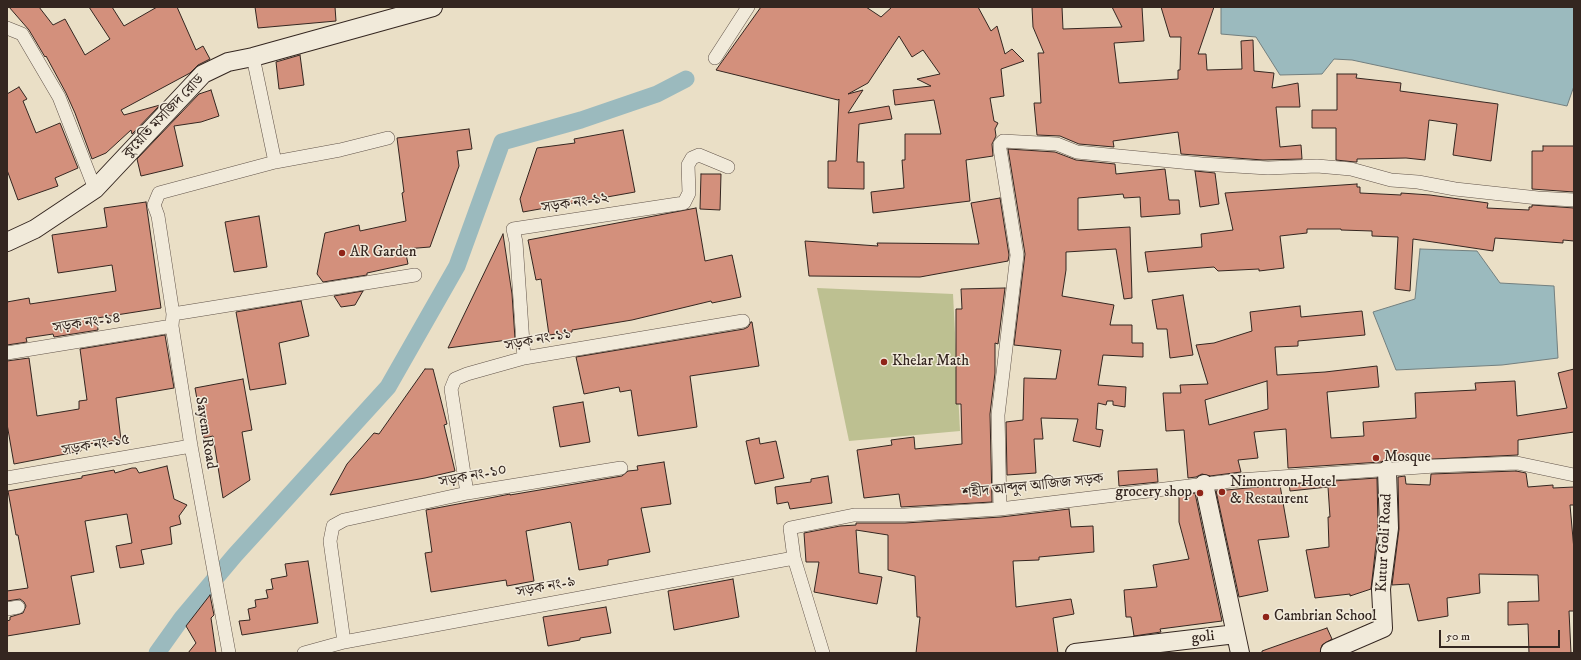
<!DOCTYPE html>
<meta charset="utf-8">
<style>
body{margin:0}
#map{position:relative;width:1581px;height:660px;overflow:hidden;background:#eadfc6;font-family:"IM FELL DW Pica",serif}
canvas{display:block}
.frame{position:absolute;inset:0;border:8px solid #342620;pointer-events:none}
.scale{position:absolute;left:1439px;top:630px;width:121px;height:18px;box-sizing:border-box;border:2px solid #342620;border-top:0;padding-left:5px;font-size:12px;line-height:14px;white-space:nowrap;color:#342620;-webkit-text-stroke:3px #f1eada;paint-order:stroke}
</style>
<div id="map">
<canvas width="1581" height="660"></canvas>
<div class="frame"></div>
<div class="scale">50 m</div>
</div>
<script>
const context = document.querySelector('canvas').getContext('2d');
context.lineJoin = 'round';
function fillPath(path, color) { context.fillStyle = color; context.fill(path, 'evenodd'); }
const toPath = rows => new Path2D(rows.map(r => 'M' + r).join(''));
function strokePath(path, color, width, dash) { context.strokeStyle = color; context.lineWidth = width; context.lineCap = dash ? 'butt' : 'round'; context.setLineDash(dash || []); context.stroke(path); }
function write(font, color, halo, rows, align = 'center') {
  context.font = font + ' "IM FELL DW Pica","Noto Serif Bengali",serif'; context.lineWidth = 3; context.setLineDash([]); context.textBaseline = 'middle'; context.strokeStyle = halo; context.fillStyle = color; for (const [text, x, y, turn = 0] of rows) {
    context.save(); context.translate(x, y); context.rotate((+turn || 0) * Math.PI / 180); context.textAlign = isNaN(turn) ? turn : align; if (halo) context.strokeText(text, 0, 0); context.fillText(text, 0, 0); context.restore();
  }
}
fillPath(toPath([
 [817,288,953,294,960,431,849,441]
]), '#bdc091');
const water = toPath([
 [1221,7,1574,7,1574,86,1567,106,1352,60,1334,59,1322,74,1280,75,1256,37,1221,34,1221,7],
 [1420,249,1477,251,1500,283,1554,286,1558,358,1502,365,1396,370,1373,312,1415,299,1420,249]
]);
fillPath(water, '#9bbabe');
strokePath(water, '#727f7f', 1);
strokePath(toPath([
 [157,653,182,618,235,555,388,387,457,266,502,142,581,120,657,94,686,79]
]), '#9bbabe', 17);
const building = toPath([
 [9,7,39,7,53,25,65,19,85,55,110,39,89,7,112,7,124,26,157,7,177,7,196,50,203,46,210,59,198,65,190,73,121,110,124,115,160,105,132,134,131,130,106,153,92,159,75,113,66,93,46,56,45,57,29,30,9,7],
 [255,7,335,7,336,21,258,28,255,7],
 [761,7,866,7,881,17,892,7,978,7,991,31,997,26,1005,54,1012,49,1024,61,1001,69,1004,96,990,98,994,121,998,123,995,129,996,136,992,144,993,156,966,160,970,201,873,213,871,192,904,188,902,160,905,160,905,134,941,134,934,100,895,105,893,90,931,86,917,79,940,74,923,50,912,57,899,36,868,83,848,94,863,90,848,113,889,106,892,119,859,124,857,162,864,162,864,189,828,188,828,161,836,161,839,99,838,100,716,70,761,7],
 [1032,7,1062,7,1063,29,1122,27,1112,7,1142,7,1144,41,1114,43,1119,83,1178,79,1178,70,1180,70,1181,37,1170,37,1161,7,1214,7,1198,54,1206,54,1207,70,1242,69,1241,41,1253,40,1254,71,1274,73,1272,88,1298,83,1300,107,1276,107,1280,147,1301,145,1302,159,1263,160,1181,154,1178,132,1113,141,1114,147,1079,144,1060,136,1037,135,1034,103,1041,103,1038,53,1044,53,1033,27,1032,7],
 [300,55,304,85,279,89,276,62,300,55],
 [1337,74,1357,74,1356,78,1401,83,1400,91,1498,104,1491,161,1453,155,1457,124,1429,120,1425,160,1406,158,1357,159,1357,162,1355,162,1336,160,1336,128,1312,128,1312,110,1337,110,1337,74],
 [19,87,27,99,23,101,36,133,60,123,78,168,55,178,58,186,18,200,7,170,7,94,19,87],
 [211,90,219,116,201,122,174,126,183,166,141,176,137,159,199,94,211,90],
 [469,129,472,149,457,151,459,166,430,247,405,249,408,264,367,273,367,275,323,282,317,274,325,233,359,225,360,231,406,221,402,193,404,192,397,138,469,129],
 [623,130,635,192,523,212,520,199,537,148,575,143,574,139,623,130],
 [1543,146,1574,146,1574,192,1532,189,1532,151,1543,151,1543,146],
 [1008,149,1055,152,1076,160,1115,164,1116,174,1165,169,1169,200,1179,200,1180,214,1141,217,1140,197,1124,198,1123,194,1078,198,1078,230,1130,227,1132,298,1124,299,1116,249,1066,252,1066,270,1062,296,1114,305,1110,325,1132,325,1132,343,1143,343,1143,357,1103,355,1098,385,1126,387,1125,407,1113,405,1113,401,1107,401,1106,405,1098,403,1096,429,1103,430,1100,447,1073,441,1078,419,1041,418,1043,439,1034,439,1036,473,1007,475,1006,422,1023,420,1024,378,1056,379,1061,350,1014,345,1025,254,1008,149],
 [1195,171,1215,173,1219,204,1200,207,1195,171],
 [701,174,721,174,720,210,700,209,701,174],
 [1357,184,1357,187,1360,187,1360,193,1401,195,1401,193,1430,195,1488,203,1487,208,1529,210,1529,207,1532,207,1532,205,1574,208,1574,241,1563,240,1563,243,1495,238,1493,251,1413,239,1410,291,1395,289,1398,237,1372,236,1372,231,1341,230,1341,229,1307,229,1307,233,1280,236,1284,268,1259,271,1259,269,1218,271,1214,267,1148,272,1145,252,1202,247,1201,234,1233,230,1225,193,1357,184],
 [1000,198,1009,255,1008,261,920,277,809,276,805,241,878,246,877,243,979,244,971,203,1000,198],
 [146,202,161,308,97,318,98,330,54,337,53,334,26,338,27,342,7,345,7,302,29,298,30,304,116,291,112,265,58,273,52,235,107,227,104,208,146,202],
 [696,208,705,261,732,255,741,297,712,303,711,301,632,320,572,330,572,332,549,335,541,279,536,280,528,240,696,208],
 [259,216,267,267,234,272,225,222,259,216],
 [503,234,512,294,515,339,448,348,503,234],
 [1005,288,998,344,995,343,995,373,990,414,992,502,901,507,899,494,864,498,857,450,892,445,891,440,914,437,915,449,962,444,961,404,956,404,956,309,962,309,961,289,1005,288],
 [363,291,355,305,341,307,334,296,363,291],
 [1183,295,1193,355,1170,358,1167,329,1157,329,1152,300,1183,295],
 [301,301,309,336,279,343,286,384,250,390,236,312,301,301],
 [1300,306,1301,317,1362,311,1365,335,1298,341,1298,346,1275,347,1277,375,1325,372,1377,366,1379,387,1327,392,1331,438,1364,436,1363,422,1416,418,1415,393,1476,390,1475,383,1515,381,1517,416,1567,408,1558,373,1574,369,1574,432,1518,440,1518,455,1392,461,1386,460,1381,462,1288,468,1286,429,1254,432,1258,458,1238,460,1241,472,1210,476,1202,474,1196,477,1188,478,1184,430,1166,431,1163,393,1181,393,1180,385,1208,384,1196,345,1214,343,1252,331,1250,312,1300,306],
 [1267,381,1268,409,1209,425,1205,400,1267,381],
 [751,322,752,322,759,366,690,376,697,427,638,436,631,390,620,392,619,387,584,394,576,357,744,329,748,327,751,322],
 [165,335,174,388,116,398,121,440,80,445,81,451,14,464,7,424,7,361,29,358,37,416,79,409,79,401,87,400,80,349,165,335],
 [425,369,433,369,447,424,444,425,455,471,425,478,330,495,347,464,374,433,379,434,425,369],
 [243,379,252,430,242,432,250,480,223,498,213,436,204,438,195,388,243,379],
 [583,402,590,442,560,447,553,407,583,402],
 [759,438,760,444,776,441,784,478,755,484,746,441,759,438],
 [664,462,671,504,641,508,650,552,608,560,608,565,579,570,571,523,570,522,526,531,534,581,507,586,506,580,431,592,425,553,432,552,426,510,495,497,510,494,510,495,622,476,628,471,638,470,637,466,664,462],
 [167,466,174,499,187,505,179,516,181,524,170,527,172,544,141,550,144,564,120,568,116,546,132,543,127,514,85,521,94,572,71,576,80,624,7,636,7,621,10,620,10,617,23,613,26,606,24,602,20,599,7,601,7,591,28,588,18,535,16,535,8,491,82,478,82,476,114,470,115,473,132,468,136,468,139,473,167,466],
 [1157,469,1158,482,1119,486,1118,471,1157,469],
 [1516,471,1526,473,1528,487,1553,485,1553,488,1574,487,1574,505,1570,505,1574,550,1574,611,1569,611,1571,653,1529,653,1528,624,1508,625,1508,602,1539,601,1538,575,1479,574,1480,593,1447,598,1448,616,1418,621,1409,584,1392,585,1399,529,1398,477,1405,476,1406,484,1430,485,1431,474,1516,471],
 [828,476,832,503,790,509,788,502,777,504,775,487,811,482,811,479,828,476],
 [1377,478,1378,527,1371,589,1350,596,1350,594,1315,598,1306,550,1329,547,1328,517,1330,517,1328,487,1290,491,1289,484,1377,478],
 [1280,485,1289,537,1258,540,1268,591,1239,597,1216,491,1280,485],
 [1195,493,1222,621,1160,629,1161,632,1134,636,1131,617,1126,617,1124,590,1157,587,1153,565,1189,559,1179,522,1179,495,1195,493],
 [1069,509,1071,527,1093,526,1094,552,1039,557,1039,560,1013,561,1016,607,1071,599,1074,614,1053,618,1058,653,916,653,920,617,917,617,915,576,888,570,888,535,856,530,859,573,882,577,877,604,814,592,819,562,806,562,804,533,840,526,856,525,856,523,905,523,1001,517,1069,509],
 [308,561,318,623,242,635,239,621,250,620,248,609,256,607,255,600,268,598,266,590,273,589,271,579,287,576,285,564,308,561],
 [733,579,739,617,674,630,668,591,733,579],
 [210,595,214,615,211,618,216,653,188,653,196,643,186,626,210,595],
 [606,607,611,633,580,638,580,640,548,646,543,617,606,607],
 [1327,628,1332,639,1322,645,1320,653,1262,653,1262,651,1327,628]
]);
fillPath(building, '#d3907c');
strokePath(building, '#342620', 1);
const street = toPath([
 [7,28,22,34,59,97,95,189],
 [253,57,275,162],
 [715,58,748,7],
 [173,314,415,275],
 [7,353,172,326],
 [524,358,516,242,513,229,684,203,689,193,688,165,692,158,699,155,728,167],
 [7,478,191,446],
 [467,493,451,389,455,379,467,374,524,358,743,321],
 [1000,509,998,415,1017,255,1000,149,1000,144,1003,141,1057,144,1077,152,1202,164,1268,168,1317,166,1351,169,1391,180,1418,182,1455,189,1538,198,1574,200],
 [7,609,18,607],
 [344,642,330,541,333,526,344,520,467,493,621,468],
 [229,653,191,446,172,326,173,314,158,216,154,205,159,193,275,162,340,150,388,138],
 [304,653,344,642,794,558],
 [823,653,794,558,790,528,854,515,905,515,1000,509,1239,480,1435,466,1517,463,1574,475]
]);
const secondary = toPath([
 [7,242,35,229,95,189,203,74,228,62,253,57,433,7],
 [1204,484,1240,653],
 [1075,653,1236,634],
 [1331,653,1330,651,1383,628,1381,589,1389,528,1387,470]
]);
strokePath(street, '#62544a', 14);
strokePath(secondary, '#342620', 20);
strokePath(street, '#f1eada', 13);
strokePath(secondary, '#f1eada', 18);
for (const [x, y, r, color] of [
 [342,253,4,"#8f2418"],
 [884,362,4,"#8f2418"],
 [1376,458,4,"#8f2418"],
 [1222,492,4,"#8f2418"],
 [1200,493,4,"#8f2418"],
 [1266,617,4,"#8f2418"]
]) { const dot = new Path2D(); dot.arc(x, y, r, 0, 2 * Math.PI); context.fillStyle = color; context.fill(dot); strokePath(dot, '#f1eada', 1.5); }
write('15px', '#342620', '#f1eada', [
 ["কুয়েতি মসজিদ রোড",164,117,-46],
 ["সড়ক নং-১২",575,204,-9],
 ["সড়ক নং-১৪",87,324,-9],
 ["সড়ক নং-১১",538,341,-11],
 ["Sayem Road",205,433,81],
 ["সড়ক নং-১৫",96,446,-10],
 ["সড়ক নং-১০",473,477,-11],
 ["শহীদ আব্দুল আজিজ সড়ক",1033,487,-6],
 ["Kutur Goli Road",1385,543,-87],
 ["সড়ক নং-৯",546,588,-11],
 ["goli",1203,638,-7]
]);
write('15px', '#342620', '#f1eada', [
 ["AR Garden",350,253],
 ["Khelar Math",892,362],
 ["Mosque",1384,458],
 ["Nimontron Hotel",1230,483],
 ["& Restaurent",1230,500],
 ["grocery shop",1192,493,"right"],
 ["Cambrian School",1274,617]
], 'left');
</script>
